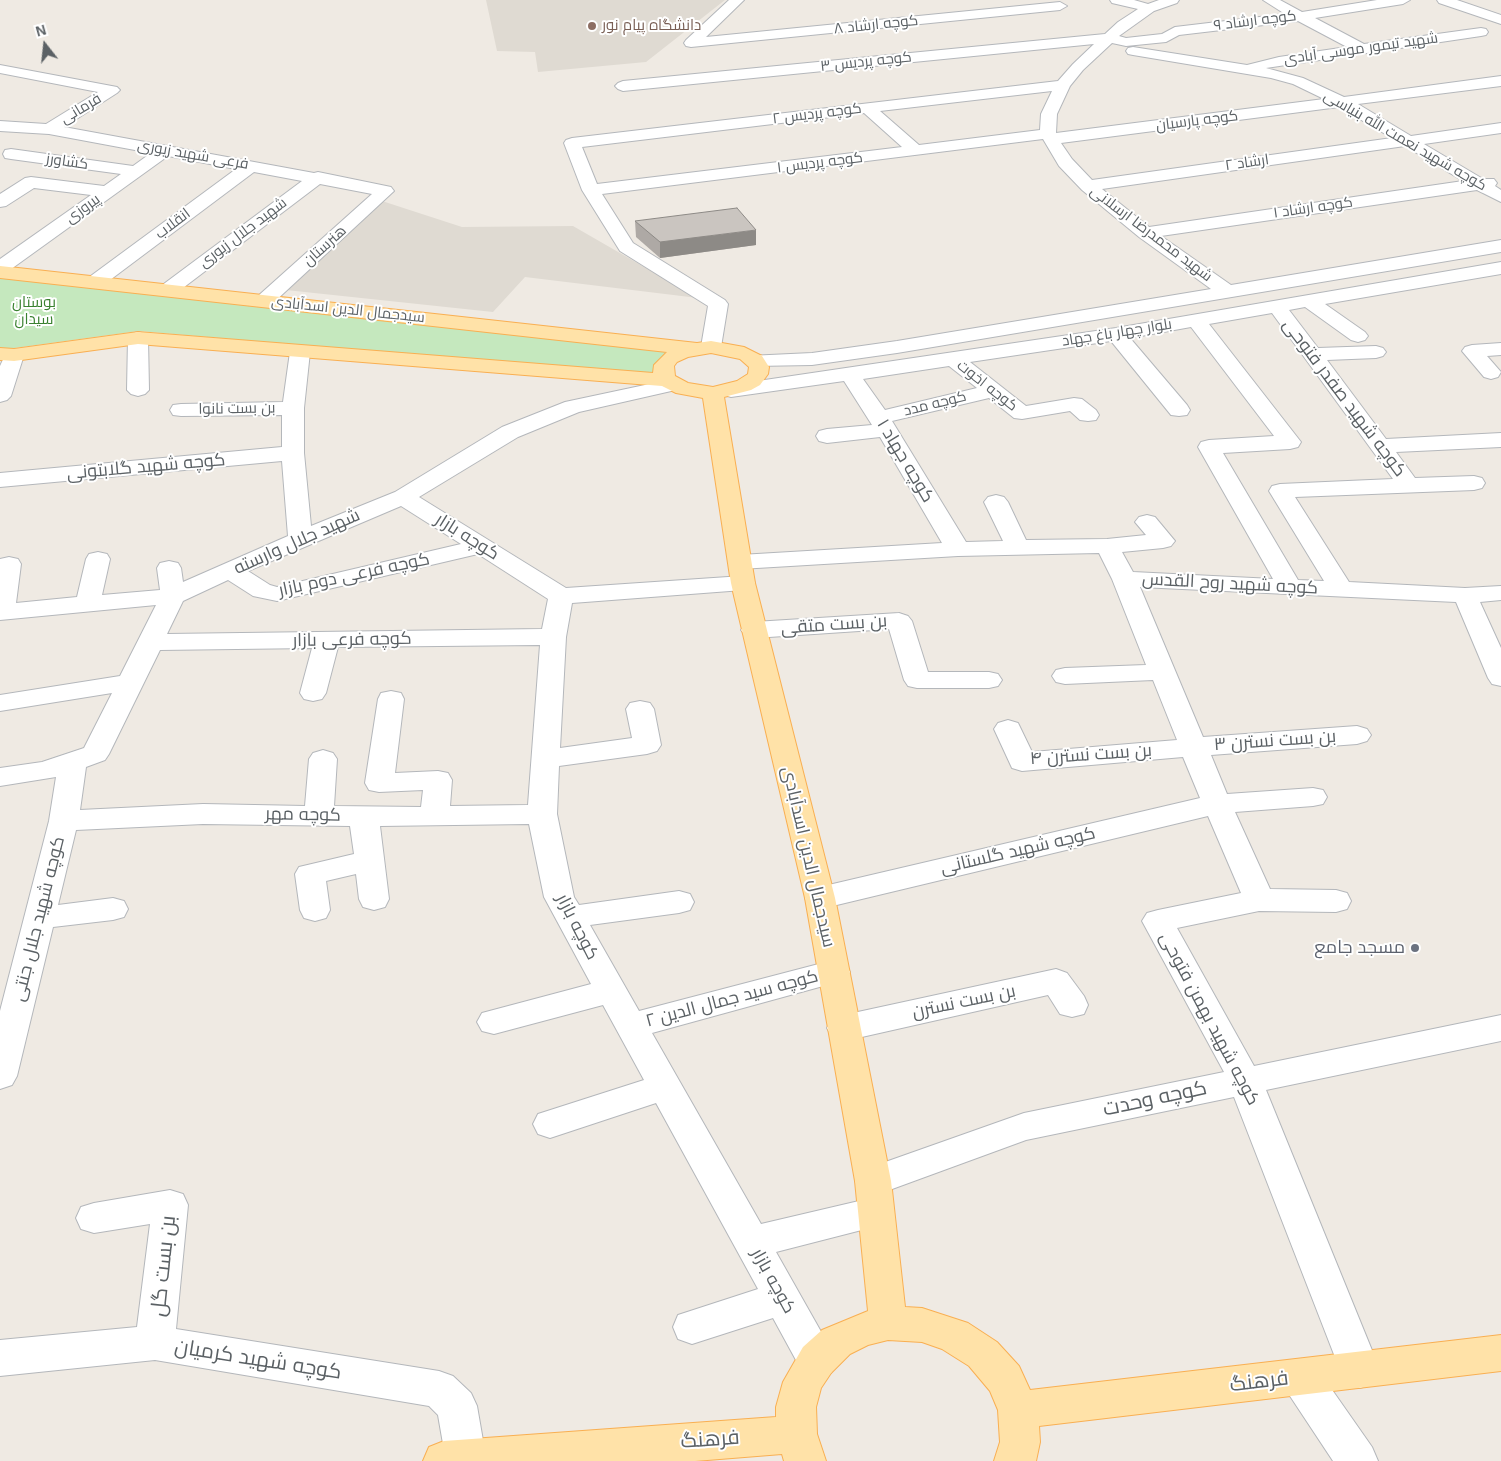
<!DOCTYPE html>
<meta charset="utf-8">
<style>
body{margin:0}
#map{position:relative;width:1501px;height:1461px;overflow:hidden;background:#efeae3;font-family:Helvetica,sans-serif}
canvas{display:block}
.north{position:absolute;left:20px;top:20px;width:50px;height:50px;-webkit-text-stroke:4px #fff;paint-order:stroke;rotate:344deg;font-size:14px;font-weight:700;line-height:20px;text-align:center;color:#5b6165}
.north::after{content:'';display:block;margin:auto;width:18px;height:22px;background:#5b6165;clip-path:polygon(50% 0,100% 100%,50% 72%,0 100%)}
</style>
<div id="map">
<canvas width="1501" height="1461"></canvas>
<div class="north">N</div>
</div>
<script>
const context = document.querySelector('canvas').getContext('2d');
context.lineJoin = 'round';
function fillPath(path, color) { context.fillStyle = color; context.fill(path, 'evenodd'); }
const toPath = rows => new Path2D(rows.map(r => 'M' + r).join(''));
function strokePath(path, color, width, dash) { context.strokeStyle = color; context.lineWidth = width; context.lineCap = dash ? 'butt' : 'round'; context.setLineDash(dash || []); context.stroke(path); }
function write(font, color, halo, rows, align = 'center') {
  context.font = font + ' Helvetica,Cairo,sans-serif'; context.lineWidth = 4; context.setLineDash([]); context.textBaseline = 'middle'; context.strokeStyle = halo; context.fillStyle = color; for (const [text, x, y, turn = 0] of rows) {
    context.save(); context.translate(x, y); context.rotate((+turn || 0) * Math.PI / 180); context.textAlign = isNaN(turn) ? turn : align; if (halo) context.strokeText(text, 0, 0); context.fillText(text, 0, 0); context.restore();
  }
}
fillPath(toPath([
 [486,0,725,0,646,62,538,72,535,52,497,51],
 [382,201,462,227,573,226,698,298,525,277,493,312,286,290]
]), '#dfdad2');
fillPath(toPath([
 [0,276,679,349,660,358,654,367,654,376,139,331,0,350]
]), '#c5e8be');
const minor = toPath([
 [729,0,744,0,706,37,1060,2,1067,6,1060,10,691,47,686,46,684,43,686,40,729,0],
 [1110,0,1134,0,1148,4,1159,0,1179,0,1177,3,1154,11,1119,36,1126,38,1162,34,1175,27,1285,14,1263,0,1280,0,1302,12,1377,0,1410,0,1403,4,1315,18,1364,44,1481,28,1486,29,1488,32,1486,35,1481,36,1266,68,1303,78,1344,97,1501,76,1501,86,1358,104,1411,136,1501,123,1501,133,1424,144,1483,179,1494,179,1497,183,1495,186,1501,190,1501,202,1477,190,1161,236,1231,285,1501,240,1501,252,897,353,812,365,755,366,748,364,745,360,748,356,812,353,897,341,1211,289,1139,237,1082,190,1059,166,1043,139,602,194,633,243,725,300,728,304,721,347,718,351,711,353,704,351,701,347,708,306,620,251,582,190,564,143,566,140,572,138,1058,81,1073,64,1094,44,623,91,618,89,615,86,618,83,623,81,1105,34,1118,22,1138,9,1112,3,1110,0],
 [1298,21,1347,47,1279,57,1247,65,1133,47,1128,48,1126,51,1128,54,1133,55,1271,78,1293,84,1324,99,1056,133,1057,114,1070,86,1083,70,1112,43,1126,46,1166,42,1179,35,1298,21],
 [1052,91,1041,114,1040,130,919,145,880,111,1052,91],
 [1339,107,1392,138,1092,180,1072,159,1061,143,1339,107],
 [864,113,902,147,597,184,582,147,864,113],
 [1405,146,1463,181,1149,227,1102,189,1405,146],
 [1437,0,1457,0,1501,15,1501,24,1439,3,1437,0],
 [0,65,117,87,120,90,117,93,64,127,314,173,318,172,391,187,394,191,272,304,265,306,258,304,255,300,258,296,372,194,320,184,175,294,168,296,161,294,158,290,161,286,302,181,254,172,102,286,95,288,88,286,85,282,88,278,236,169,168,156,7,272,0,274,0,259,91,195,34,188,6,206,0,207,0,194,25,178,31,177,104,186,121,174,11,159,5,158,3,154,5,150,11,149,133,166,151,153,49,134,0,131,0,121,46,124,98,92,0,73,0,65],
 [1501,262,1501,274,1325,304,1365,332,1368,336,1365,340,1358,342,1351,340,1305,307,1289,310,1318,348,1376,346,1383,348,1386,352,1383,356,1376,358,1327,360,1386,439,1501,433,1501,447,1396,452,1415,478,1474,476,1482,478,1485,483,1482,488,1474,490,1295,497,1349,582,1465,588,1501,586,1501,600,1480,602,1501,648,1501,686,1492,684,1488,678,1456,602,1140,587,1203,737,1357,726,1367,729,1371,735,1367,741,1357,744,1211,755,1227,794,1313,788,1323,790,1327,797,1323,804,1313,806,1235,812,1270,889,1336,890,1347,893,1351,901,1347,909,1336,912,1259,911,1177,928,1254,1066,1501,1015,1501,1041,1266,1090,1380,1370,1374,1383,1360,1388,1346,1383,1340,1370,1234,1097,1026,1140,873,1196,860,1191,855,1181,860,1171,1024,1113,1224,1072,1142,921,1147,913,1158,910,1241,893,1208,816,820,909,809,906,805,898,809,890,820,887,1200,798,1183,757,1022,771,1012,768,994,729,998,723,1008,720,1018,723,1032,752,1177,740,1153,680,1065,684,1056,682,1052,676,1056,670,1065,668,1146,665,1112,579,1099,553,958,556,740,569,731,567,728,562,731,557,740,555,942,543,880,437,827,443,819,441,816,436,819,431,827,429,872,425,844,381,731,397,724,395,720,391,724,387,731,385,1116,328,1501,262],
 [1272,313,1393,479,1280,484,1272,486,1269,491,1324,581,1298,580,1223,453,1290,449,1298,447,1301,442,1209,324,1272,313],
 [1191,327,1274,436,1209,440,1201,442,1198,447,1273,579,1133,572,1122,552,1163,548,1171,546,1175,541,1155,517,1147,515,1139,517,1135,522,1146,535,1107,539,1026,540,1008,502,1004,497,996,495,988,497,984,502,1003,541,966,542,892,421,989,398,1014,418,1022,419,1070,411,1080,420,1088,421,1096,420,1099,415,1096,410,1082,399,1074,398,1026,406,970,362,1111,341,1171,415,1179,416,1187,415,1190,410,1187,405,1130,338,1191,327],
 [949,366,977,388,885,410,863,379,949,366],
 [138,332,145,334,148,338,149,390,145,394,138,396,131,394,127,390,128,338,131,334,138,332],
 [1501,343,1501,355,1487,356,1501,372,1498,377,1491,379,1484,377,1462,351,1465,347,1472,345,1501,343],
 [300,346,307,348,310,352,304,408,304,453,311,526,395,492,502,427,565,402,673,379,680,381,683,385,680,389,579,412,518,437,419,497,566,588,743,576,752,578,755,583,752,588,743,590,572,603,566,637,560,748,632,738,626,709,630,703,640,701,650,703,654,709,661,745,657,751,647,754,559,766,557,814,574,897,579,905,679,891,690,894,694,902,690,910,679,913,590,925,639,1011,834,960,845,964,850,972,845,980,652,1033,761,1224,876,1197,889,1201,894,1212,889,1223,776,1252,837,1360,831,1373,817,1378,803,1373,773,1318,692,1344,678,1339,673,1327,678,1315,758,1289,656,1103,550,1138,538,1134,533,1124,538,1114,644,1080,603,1005,494,1034,482,1031,477,1022,482,1013,591,984,544,897,529,824,380,826,389,899,385,907,374,910,363,907,359,899,356,874,326,881,330,910,326,918,315,921,304,918,300,910,295,874,299,867,354,854,350,826,203,824,76,830,58,905,113,898,124,901,128,909,124,917,113,920,53,927,17,1076,12,1085,0,1089,0,1011,49,821,56,777,0,786,0,768,42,762,84,748,112,693,0,711,0,695,120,676,156,605,0,620,0,559,9,557,18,559,21,564,16,603,77,597,86,559,89,554,98,552,107,554,110,559,102,595,160,590,157,568,160,563,169,561,178,563,181,568,183,582,288,536,282,461,0,487,0,473,282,447,282,415,181,416,173,415,170,410,173,405,181,404,283,402,290,352,293,348,300,346],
 [401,506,461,544,277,587,270,585,248,571,401,506],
 [478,554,548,599,542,629,167,634,183,601,228,580,253,596,277,601,478,554],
 [540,645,528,805,450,806,452,780,448,773,438,771,395,773,404,699,401,693,391,691,381,693,378,699,365,783,369,790,379,792,423,790,421,807,334,806,337,759,333,753,323,750,313,753,309,759,305,806,203,804,80,810,86,767,105,760,109,754,160,650,312,648,300,693,304,699,313,701,322,699,326,693,338,647,540,645],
 [14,349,21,351,24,355,11,396,7,400,0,402,0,366,7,351,14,349],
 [899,613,908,616,912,621,928,672,989,672,998,674,1002,680,998,686,989,688,917,688,908,686,904,680,889,629,754,638,745,635,741,630,745,625,754,622,899,613],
 [1056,969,1067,973,1084,996,1088,1005,1084,1014,1072,1017,1060,1014,1048,995,844,1041,832,1037,827,1028,832,1019,844,1015,1056,969],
 [170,1190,183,1194,188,1205,176,1329,439,1371,453,1376,471,1393,477,1406,486,1458,484,1461,446,1461,438,1415,429,1406,155,1360,0,1376,0,1340,137,1327,150,1224,94,1233,81,1229,76,1218,81,1207,94,1203,170,1190],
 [1300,1359,1314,1364,1372,1447,1378,1461,1333,1461,1286,1390,1280,1377,1286,1364,1300,1359]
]);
const major = toPath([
 [0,266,697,343,711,341,744,347,762,356,769,367,768,374,760,385,751,390,724,397,755,583,835,898,891,1181,905,1307,922,1308,968,1323,997,1342,1019,1366,1030,1390,1501,1335,1501,1371,1039,1426,1040,1442,1036,1461,994,1461,1000,1442,998,1410,990,1391,969,1366,942,1349,922,1342,888,1340,868,1345,850,1354,831,1373,821,1388,816,1407,817,1434,826,1461,784,1461,782,1454,695,1461,423,1461,429,1447,444,1441,776,1417,776,1407,783,1382,803,1347,822,1330,868,1311,855,1181,805,898,731,583,703,398,676,393,662,386,138,344,14,361,0,360,0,348,14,349,138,332,653,373,654,365,667,352,0,278,0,266],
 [711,353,740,359,749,367,748,374,737,381,713,387,688,383,675,376,674,366,677,362,688,357,711,353]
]);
strokePath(minor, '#b4b7bb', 2);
strokePath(major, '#f9af52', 2);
fillPath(minor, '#fff');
fillPath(major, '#ffe2a8');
fillPath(toPath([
 [635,221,756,245,660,258,636,237]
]), '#aea9a5');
fillPath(toPath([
 [756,230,756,245,660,258,660,242]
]), '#8d8a86');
const building = toPath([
 [737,208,756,230,660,242,635,221,737,208]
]);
fillPath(building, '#cac5c0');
strokePath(building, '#8d8a86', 1);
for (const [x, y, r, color] of [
 [592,26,5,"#8d6e63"],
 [1415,948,5,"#6b7280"]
]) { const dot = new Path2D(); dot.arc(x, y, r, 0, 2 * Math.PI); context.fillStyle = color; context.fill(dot); strokePath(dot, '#fff', 2); }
write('15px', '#5b6165', '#fff', [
 ["کوچه ارشاد ۹",1255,21,-7],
 ["کوچه ارشاد ۸",876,25,-6],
 ["شهید تیمور موسی آبادی",1361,49,-8],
 ["کوچه پردیس ۳",866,62,-6],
 ["فرمانی",81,109,-31],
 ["کوچه پردیس ۲",817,114,-7],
 ["کوچه پارسیان",1197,121,-7],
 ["کوچه شهید نعمت الله بنیاسی",1405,141,30],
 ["فرعی شهید زیوری",193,155,10],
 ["کشاورز",67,162,8],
 ["کوچه پردیس ۱",820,163,-7],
 ["ارشاد ۲",1247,163,-8],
 ["کوچه ارشاد ۱",1313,208,-8],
 ["پیروزی",83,209,-36],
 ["انقلاب",173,224,-37],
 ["شهید جلال زیوری",243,233,-37],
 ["شهید محمدرضا ارسلانی",1151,234,37],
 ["هنرستان",325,246,-42],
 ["سیدجمال الدین اسدآبادی",348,310,6],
 ["بلوار چهار باغ جهاد",1117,333,-9],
 ["کوچه اخوت",987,386,38],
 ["کوچه مدد",935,404,-14],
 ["بن بست نانوا",237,409,-1]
]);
write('15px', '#785e54', '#fff', [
 ["دانشگاه پیام نور",602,26]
], 'left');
write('15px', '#39812f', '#fff', [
 ["بوستان",34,303],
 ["سیدان",34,320]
]);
write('18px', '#5b6165', '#fff', [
 ["کوچه شهید صفدر فتوحی",1344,398,53],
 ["کوچه جهاد ۱",905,461,59],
 ["کوچه شهید گلابتونی",146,467,-5],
 ["کوچه بازار",467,537,32],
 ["شهید جلال وارسته",297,542,-24],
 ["کوچه فرعی دوم بازار",354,575,-12],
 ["کوچه شهید روح القدس",1230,584,3],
 ["بن بست متقی",834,625,-4],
 ["کوچه فرعی بازار",352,640,-1],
 ["بن بست نسترن ۳",1275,741,-4],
 ["بن بست نسترن ۴",1091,755,-4],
 ["کوچه مهر",303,815,1],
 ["کوچه شهید گلستانی",1018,851,-13],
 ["سیدجمال الدین اسدآبادی",808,857,77],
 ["کوچه شهید جلال جنتی",39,919,-76],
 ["کوچه بازار",577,927,63],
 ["کوچه سید جمال الدین ۲",732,999,-15],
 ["بن بست نسترن",964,1002,-12],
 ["کوچه شهید بهمن فتوحی",1209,1019,62],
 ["کوچه بازار",773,1281,61]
]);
write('18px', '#5b616d', '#fff', [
 ["مسجد جامع",1405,948]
], 'right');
write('21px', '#5b6165', '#fff', [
 ["کوچه وحدت",1155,1099,-12],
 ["بن بست گل",164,1266,-84],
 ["کوچه شهید کرمیان",258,1360,9],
 ["فرهنگ",1259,1382,-7],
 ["فرهنگ",710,1440,-4]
]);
</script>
